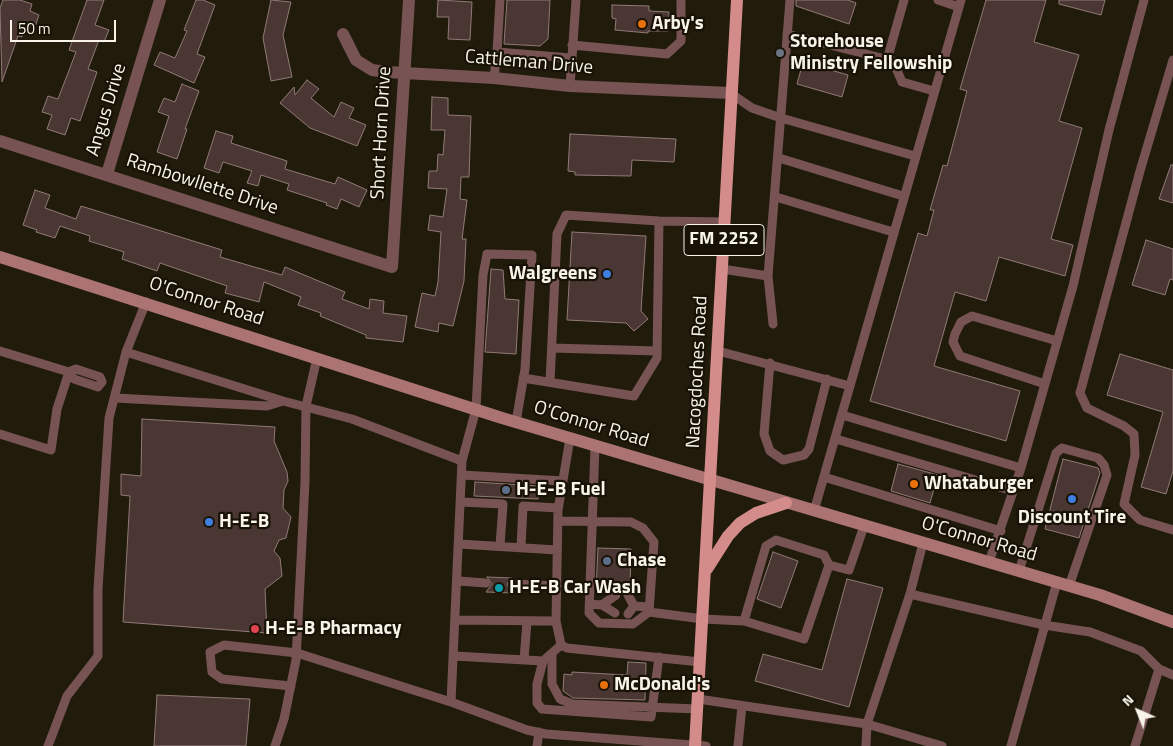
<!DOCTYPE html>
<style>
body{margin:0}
#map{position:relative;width:1173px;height:746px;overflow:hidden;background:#211b0c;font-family:"Titillium Web",sans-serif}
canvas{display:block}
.north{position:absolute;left:1113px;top:686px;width:50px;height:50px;-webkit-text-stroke:4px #181204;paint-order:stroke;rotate:316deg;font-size:14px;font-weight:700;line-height:20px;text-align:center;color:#f8f4e9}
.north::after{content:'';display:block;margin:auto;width:18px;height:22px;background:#f8f4e9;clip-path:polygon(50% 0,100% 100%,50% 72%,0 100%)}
.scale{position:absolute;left:10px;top:20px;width:106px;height:22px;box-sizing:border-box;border:2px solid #f8f4e9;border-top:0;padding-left:6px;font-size:15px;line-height:18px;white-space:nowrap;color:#f8f4e9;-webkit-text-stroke:4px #181204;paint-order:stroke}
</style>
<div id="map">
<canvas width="1173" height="746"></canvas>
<div class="north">N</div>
<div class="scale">50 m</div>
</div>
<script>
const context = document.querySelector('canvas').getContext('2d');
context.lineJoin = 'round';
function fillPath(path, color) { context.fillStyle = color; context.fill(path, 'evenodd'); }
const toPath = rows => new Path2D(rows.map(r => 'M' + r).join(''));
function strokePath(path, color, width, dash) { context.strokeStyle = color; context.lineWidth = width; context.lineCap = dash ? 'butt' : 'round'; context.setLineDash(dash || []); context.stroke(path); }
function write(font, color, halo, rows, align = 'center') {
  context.font = font + ' "Titillium Web",sans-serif'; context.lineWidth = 4.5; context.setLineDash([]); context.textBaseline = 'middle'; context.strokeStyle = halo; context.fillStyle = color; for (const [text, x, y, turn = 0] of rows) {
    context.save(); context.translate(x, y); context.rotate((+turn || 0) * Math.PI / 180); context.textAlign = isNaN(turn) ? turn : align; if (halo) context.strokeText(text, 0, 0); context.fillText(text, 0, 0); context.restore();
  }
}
const building = toPath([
 [3,0,20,0,32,4,30,11,39,15,35,27,27,25,22,37,18,36,2,82,0,8,3,0],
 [87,0,104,0,95,25,109,30,104,42,99,40,88,69,97,72,80,121,71,118,65,135,47,129,52,115,42,112,48,96,58,99,76,52,69,50,87,0],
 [196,0,203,0,215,5,197,54,205,57,194,83,154,65,160,52,175,58,187,31,184,30,196,0],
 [271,0,291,2,283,35,292,77,271,81,263,38,271,0],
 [438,0,472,2,470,40,448,39,449,17,437,17,438,0],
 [507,0,550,0,548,39,540,46,504,44,507,0],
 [796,0,848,0,856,3,849,24,796,6,796,0],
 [986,0,1046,0,1034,42,1079,55,1059,121,1082,128,1051,239,1073,245,1065,276,999,257,986,301,955,292,934,366,1020,391,1006,441,870,401,918,233,927,236,934,210,930,210,943,165,947,166,967,91,960,89,986,0],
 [1059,0,1105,0,1101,15,1059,4,1059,0],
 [612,5,649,6,649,11,669,12,668,31,648,31,648,33,615,30,616,19,612,18,612,5],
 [803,62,848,75,842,97,797,84,803,62],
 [307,80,319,89,311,98,334,117,341,102,354,108,349,118,366,125,357,146,310,128,280,103,294,87,295,95,307,80],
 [182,84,199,91,185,129,187,129,177,159,157,152,169,116,158,112,164,98,175,102,182,84],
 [432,97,448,98,448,115,471,116,469,177,461,177,460,199,467,200,462,239,466,239,464,281,453,326,439,323,438,332,415,327,422,293,435,296,438,282,441,232,428,230,430,215,443,217,447,189,428,188,429,171,437,171,438,154,443,155,445,130,431,130,432,97],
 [216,131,233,136,231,143,287,161,285,169,335,184,338,177,367,190,359,207,341,199,337,209,326,205,327,203,287,190,289,184,261,175,258,186,247,183,252,171,223,162,219,173,204,168,216,131],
 [570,134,676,139,674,162,632,160,631,176,575,175,575,172,568,171,570,134],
 [1171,165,1173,165,1173,203,1159,199,1171,165],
 [35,190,50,195,45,208,76,219,81,206,222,250,220,257,282,275,285,267,345,292,342,299,369,309,370,299,384,301,383,313,407,316,403,342,366,338,366,335,320,316,321,313,298,305,301,297,264,282,259,302,225,293,227,286,160,263,157,271,122,259,124,252,89,241,90,236,60,226,55,238,36,232,37,230,23,225,35,190],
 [572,232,646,236,641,311,648,319,634,331,626,323,567,320,572,232],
 [1146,240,1173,249,1173,280,1170,279,1165,295,1132,285,1146,240],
 [491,269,503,270,505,299,519,300,516,354,485,352,491,269],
 [1120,354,1173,370,1173,471,1166,494,1141,487,1163,412,1107,395,1120,354],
 [142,419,275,427,274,441,287,472,288,481,284,490,283,508,291,517,286,538,279,540,274,551,280,558,282,576,265,589,267,633,123,622,130,496,121,495,121,474,141,476,142,419],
 [1063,459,1098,468,1100,473,1079,538,1045,529,1063,459],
 [898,464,938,475,930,503,891,491,898,464],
 [475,482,539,486,538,499,474,496,475,482],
 [598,548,631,549,630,589,596,590,598,548],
 [773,552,798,561,781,608,757,599,773,552],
 [487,577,512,578,507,584,512,593,486,592,492,584,487,577],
 [847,579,883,588,849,707,755,681,763,654,822,670,847,579],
 [628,662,646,663,645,700,573,698,563,691,564,674,572,675,572,672,627,675,628,662],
 [157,695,250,699,246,746,154,746,157,695]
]);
fillPath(building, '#4a3734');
strokePath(building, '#907a76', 1);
strokePath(toPath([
 [500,0,497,52,571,58],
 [938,0,959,7],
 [787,34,893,61,902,82,934,91],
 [572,45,667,54,681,41,681,0],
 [887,60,904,0],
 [1173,60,1140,171,1080,393,1087,408,1124,426,1134,434,1135,455,1124,504,1140,520,1173,530],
 [494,78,497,52],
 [570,86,576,0],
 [730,93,752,108,781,118,915,156],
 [779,158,903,196],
 [776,197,893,232],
 [722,269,768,276],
 [146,302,126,352,283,401,352,419,462,461],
 [773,324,768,276,790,0],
 [552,348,657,351],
 [0,351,69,372,74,379,98,387,102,382],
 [718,351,850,386],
 [770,363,764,434,770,451,783,460,804,455,809,449,827,379],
 [69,372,76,369,100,377,102,382],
 [523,378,634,396,657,358,659,221],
 [550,382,557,234,566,215,659,221,725,222],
 [1045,384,960,356,953,342,955,334,961,322,972,316,1057,341],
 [115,398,267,406,283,401],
 [842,415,1021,468],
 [516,422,525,369,532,255,487,254,483,275,476,409,462,461,451,702,527,730,546,734,706,746],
 [0,434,51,450,57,409,69,372],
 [836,439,1013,491],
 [595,446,589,613,599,623,633,624,649,612],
 [462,475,563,481],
 [824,477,1001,531],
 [461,502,503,504,500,546],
 [814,511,961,0],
 [558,521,631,522,643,528,654,542,649,612,703,619,744,621,804,639,829,565,849,570,864,526],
 [459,544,557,550],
 [521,547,523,506,558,508],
 [989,562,1021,468,1073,286,1109,130,1144,0],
 [1019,571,1056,453,1062,448,1098,458,1104,465,1107,475,1069,586],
 [458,581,486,583],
 [513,584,557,586],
 [910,594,1044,625,1090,632,1141,651,1159,669,1173,675],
 [628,595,634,606,649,607],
 [590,604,602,605,616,595],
 [602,605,615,613],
 [628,614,634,606],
 [456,620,556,621],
 [744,621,766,546,776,540,824,555,829,565],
 [561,645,543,661,537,684,537,703,542,709,651,717,659,657],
 [561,645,556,621,558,510,570,438],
 [561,645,567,648,700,662],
 [552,653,552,684,560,699,572,704,697,709],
 [454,656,543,661],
 [524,660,527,621],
 [291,686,222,679,212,672,210,652,224,645,297,653,451,702],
 [698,699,867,724,942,746],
 [48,746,67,696,98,656,98,589,109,418,126,352],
 [275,746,284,719,296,660,305,482,306,406,317,358],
 [537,746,539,732],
 [738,746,742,706],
 [866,746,867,724,910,594,923,543],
 [1011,746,1057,582],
 [1135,746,1159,669]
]), '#775453', 9);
strokePath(toPath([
 [343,34,356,60,372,70,387,72,494,78,570,86,730,93],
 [0,141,392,267,409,0],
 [107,174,160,0]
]), '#775453', 12);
strokePath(toPath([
 [0,257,502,418,1100,595,1173,622]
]), '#ab7472', 12);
strokePath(toPath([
 [707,569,728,536,740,523,756,513,786,503],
 [695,746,737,0]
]), '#d48c8b', 12);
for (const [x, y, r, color] of [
 [642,24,5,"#e8710a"],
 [780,53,5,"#6b7280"],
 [607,274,5,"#3f7fe0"],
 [914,484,5,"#e8710a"],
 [506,490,5,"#5c6f8a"],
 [1072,499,5,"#3f7fe0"],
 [209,522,5,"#3f7fe0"],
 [607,561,5,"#5c6f8a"],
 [499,588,5,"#0f9aa8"],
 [255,629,5,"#e0444e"],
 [604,685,5,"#e8710a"]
]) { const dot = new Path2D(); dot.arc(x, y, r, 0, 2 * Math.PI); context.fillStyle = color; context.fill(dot); strokePath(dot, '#181204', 2); }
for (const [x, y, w] of [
 [724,240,80]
]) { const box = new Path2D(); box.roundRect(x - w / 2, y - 15.5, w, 31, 4); context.fillStyle = '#181204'; context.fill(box); strokePath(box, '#f8f4e9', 1); }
write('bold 18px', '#f8f4e9', null, [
 ["FM 2252",724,240]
]);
write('bold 19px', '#f8f4e9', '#181204', [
 ["Arby's",652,24],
 ["Storehouse",790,42],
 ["Ministry Fellowship",790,64],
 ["Walgreens",597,274,"right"],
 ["Whataburger",924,484],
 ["H-E-B Fuel",516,490],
 ["Discount Tire",1072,518,"center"],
 ["H-E-B",219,522],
 ["Chase",617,561],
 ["H-E-B Car Wash",509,588],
 ["H-E-B Pharmacy",265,629],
 ["McDonald's",614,685]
], 'left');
write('19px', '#f8f4e9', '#181204', [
 ["Cattleman Drive",529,63,5],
 ["Angus Drive",107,110,-73],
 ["Short Horn Drive",382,133,-87],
 ["Rambowllette Drive",202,185,18],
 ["O'Connor Road",206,302,18],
 ["Nacogdoches Road",698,372,-87],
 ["O'Connor Road",591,425,17],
 ["O'Connor Road",979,540,16]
]);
</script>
